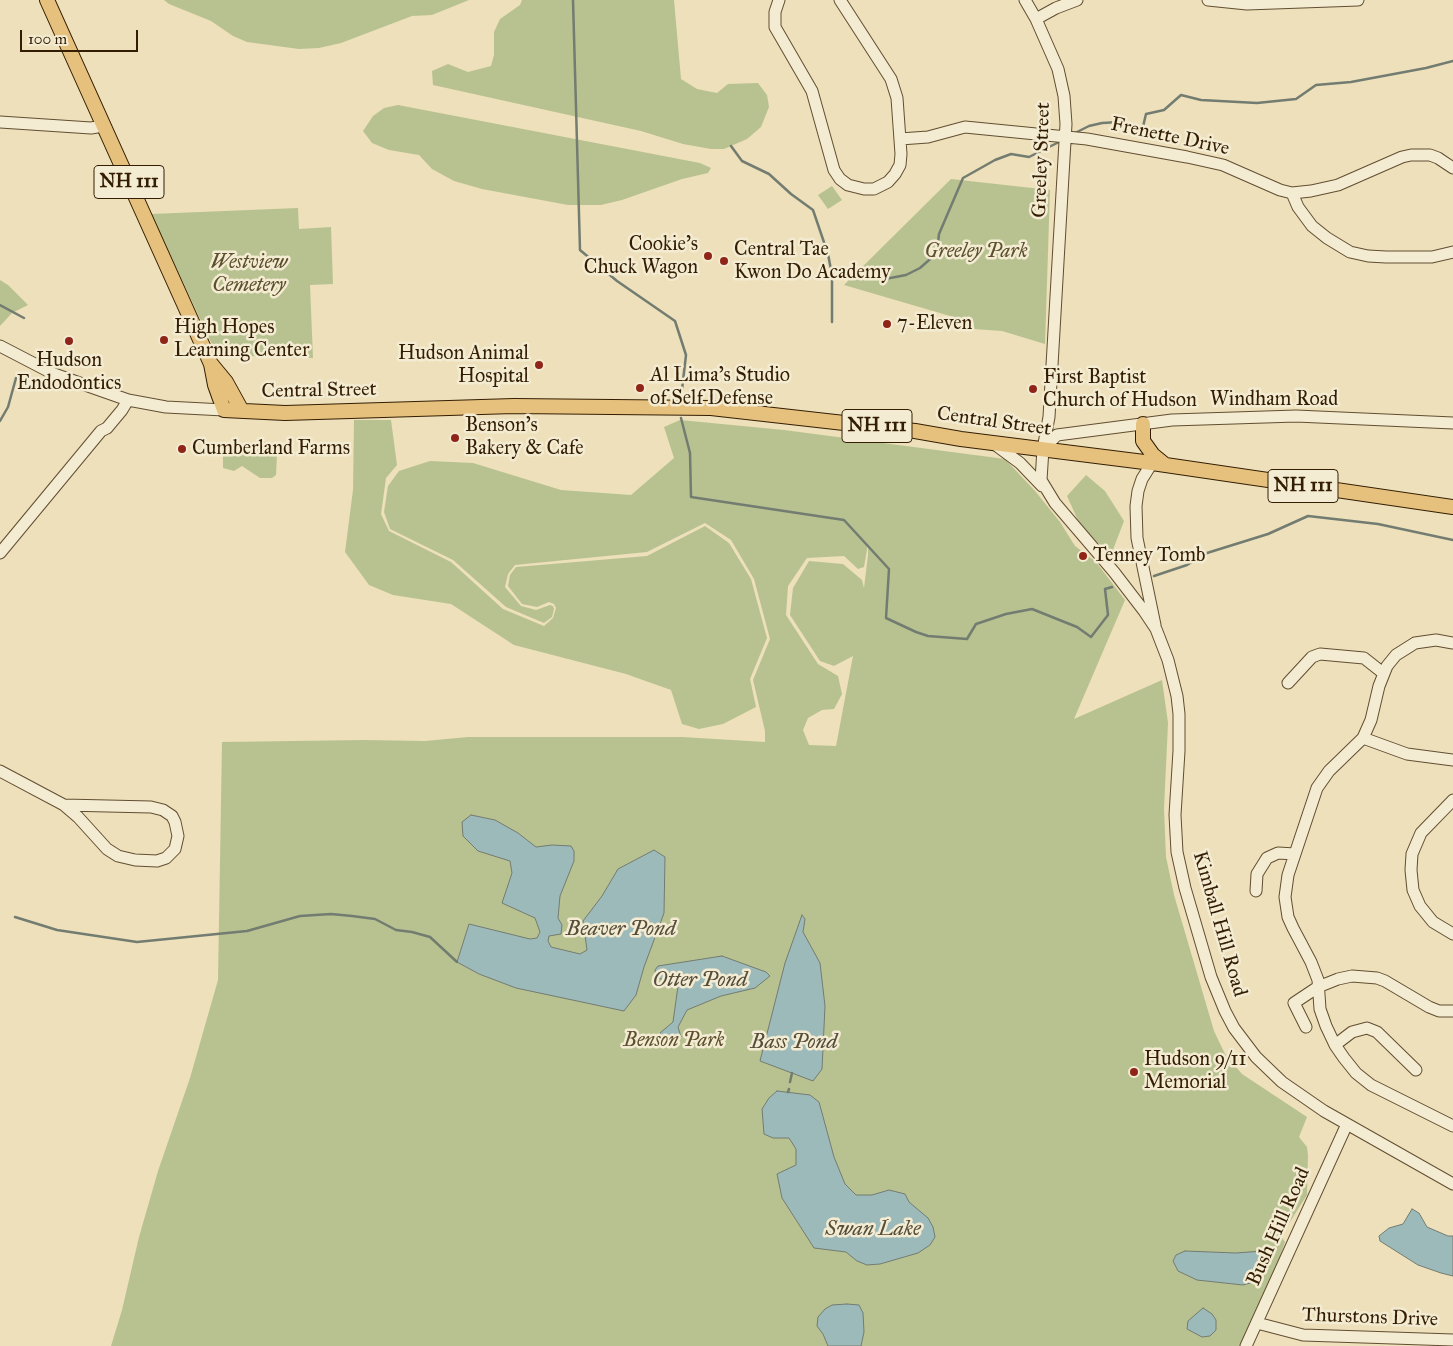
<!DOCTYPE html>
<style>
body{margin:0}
#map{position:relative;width:1453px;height:1346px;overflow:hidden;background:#ede0ba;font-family:"IM FELL Great Primer",serif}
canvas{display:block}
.scale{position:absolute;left:20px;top:30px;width:118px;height:22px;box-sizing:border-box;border:2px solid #341e03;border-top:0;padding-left:6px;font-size:15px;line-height:18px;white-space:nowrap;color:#341e03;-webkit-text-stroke:4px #f3ebd2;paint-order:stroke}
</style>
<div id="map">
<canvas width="1453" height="1346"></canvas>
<div class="scale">100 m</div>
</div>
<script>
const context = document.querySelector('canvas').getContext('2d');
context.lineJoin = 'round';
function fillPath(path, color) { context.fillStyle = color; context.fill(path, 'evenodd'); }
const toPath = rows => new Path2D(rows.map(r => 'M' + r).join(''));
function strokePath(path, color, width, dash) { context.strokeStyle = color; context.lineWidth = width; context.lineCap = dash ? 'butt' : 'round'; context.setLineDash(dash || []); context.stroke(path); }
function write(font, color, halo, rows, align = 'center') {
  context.font = font + ' "IM FELL Great Primer",serif'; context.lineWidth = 5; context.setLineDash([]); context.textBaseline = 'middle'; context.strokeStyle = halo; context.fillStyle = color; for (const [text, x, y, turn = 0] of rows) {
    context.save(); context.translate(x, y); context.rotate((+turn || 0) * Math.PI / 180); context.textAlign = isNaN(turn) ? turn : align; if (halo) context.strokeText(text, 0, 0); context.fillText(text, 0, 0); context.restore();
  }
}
fillPath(toPath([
 [164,0,469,0,432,15,412,16,341,43,319,48,299,49,247,42,233,36,211,21,169,4],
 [522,0,674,0,681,79,697,89,717,93,728,84,758,83,767,95,769,107,761,127,747,139,724,149,711,149,683,144,641,131,433,85,432,71,448,64,468,72,491,66,494,55,494,32,500,19,520,5],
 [398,105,700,163,711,168,708,173,682,179,622,200,601,205,568,205,482,189,454,181,432,169,419,155,389,150,372,143,363,131,373,116,384,108],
 [951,179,1050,190,1045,344,1002,331,974,329,974,323,844,285],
 [832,186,842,200,828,209,818,195],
 [298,208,299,229,331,227,333,284,310,285,313,358,217,355,151,214],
 [0,280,8,285,28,305,12,313,0,326],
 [354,420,391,420,397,465,386,478,381,514,389,531,451,562,503,609,544,626,553,618,556,608,554,604,549,602,537,607,522,604,508,586,510,575,516,567,647,556,705,526,729,543,751,579,767,638,750,679,756,707,723,724,699,729,682,724,671,690,626,674,514,645,451,604,393,595,369,585,345,552,353,490],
 [680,420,784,430,1005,459,1035,491,1060,522,1075,546,1096,562,1125,600,1074,719,1162,680,1168,723,1164,809,1166,857,1174,895,1214,1031,1225,1054,1242,1074,1307,1117,1299,1137,1307,1147,1308,1155,1307,1195,1281,1236,1285,1242,1274,1274,1248,1327,1242,1346,111,1346,122,1310,139,1237,158,1171,190,1078,218,980,222,742,364,740,425,741,468,737,682,737,765,742,765,731,753,680,770,639,754,579,731,540,705,523,647,552,515,565,508,574,505,587,521,606,536,610,550,605,553,606,554,609,552,617,544,623,506,607,453,560,390,529,384,512,388,486,399,471,430,461,473,463,561,490,631,495,674,458,664,427],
 [868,544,868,555,864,588,862,580,843,564,809,561,793,588,790,615,820,661,834,666,853,656,836,746,809,745,803,730,808,718,822,710,834,709,842,694,838,676,818,664,786,615,788,586,807,558,844,556,858,569,864,567],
 [265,442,277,454,276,475,272,478,260,478,242,466,234,471,223,468,223,452,247,443],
 [1086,475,1105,491,1124,521,1111,555,1081,527,1067,496]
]), '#b8c290');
const water = toPath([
 [471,815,495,820,518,833,536,847,552,845,571,846,574,851,574,861,560,896,558,918,562,925,561,934,549,936,548,941,551,947,580,954,587,950,583,921,602,896,618,869,654,850,665,857,664,913,644,967,636,995,624,1011,516,988,479,974,457,962,469,924,530,939,537,938,540,932,535,918,502,903,512,873,510,861,478,851,463,836,462,822,471,815],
 [802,915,805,919,803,932,820,963,825,1006,822,1069,813,1081,760,1061,785,963,802,915],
 [722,956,766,972,770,976,755,988,721,996,687,1010,678,1027,681,1037,673,1039,663,1036,660,1033,673,1022,678,986,656,977,655,970,658,966,722,956],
 [777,1091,810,1095,819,1102,834,1157,845,1184,856,1195,872,1195,889,1190,905,1194,909,1202,928,1218,933,1227,935,1237,930,1245,918,1253,880,1264,867,1265,857,1261,846,1252,814,1248,782,1198,777,1174,796,1165,796,1149,789,1138,773,1138,764,1134,762,1109,769,1098,777,1091],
 [1412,1209,1419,1213,1427,1227,1448,1236,1453,1236,1453,1276,1441,1273,1418,1265,1380,1241,1379,1236,1389,1228,1403,1224,1412,1209],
 [1185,1251,1236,1253,1263,1251,1267,1255,1267,1263,1265,1272,1254,1282,1243,1285,1197,1280,1178,1271,1173,1261,1176,1255,1185,1251],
 [847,1304,859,1305,863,1313,864,1332,861,1346,828,1346,823,1334,817,1326,818,1317,825,1309,832,1305,847,1304],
 [1203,1308,1212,1314,1216,1320,1216,1330,1210,1336,1202,1337,1187,1329,1188,1321,1203,1308]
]);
fillPath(water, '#9dbaba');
strokePath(water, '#737c71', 1);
strokePath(toPath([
 [573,0,580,250,617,281,675,321,686,355,681,398],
 [1075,133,1089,126,1102,123,1119,122,1131,126,1141,135,1146,114,1164,110,1181,95,1201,100,1257,103,1296,99,1316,85,1351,82,1426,68,1453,61],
 [731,146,742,161,769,174,791,194,813,210,828,254,832,275,832,322],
 [832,275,885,279,906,275,920,268,937,253,939,234,963,178,995,160,1011,154,1029,157,1061,141],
 [0,305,24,318],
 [681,418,690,453,691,497,844,520,889,569,886,618,916,632,928,636,967,639,976,624,1006,614,1032,609,1077,627,1091,637,1108,615,1105,589,1112,587],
 [0,421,8,407,16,378],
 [1154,576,1187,565,1207,553,1268,534,1308,516,1378,524,1453,540],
 [15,917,57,930,137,942,247,931,300,916,331,914,352,916,375,919,396,930,412,932,430,937,457,962],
 [790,1082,792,1073],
 [788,1092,789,1089]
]), '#737c71', 2.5);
const minor = toPath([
 [779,0,775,12,775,27,812,91,834,170,840,179,848,185,864,189,874,189,888,182,895,174,900,165,901,154,897,98,891,79,840,0],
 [1025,0,1036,19,1058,69,1064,96,1066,124,1049,417,1043,449,1041,480,1055,503,1114,572,1144,611,1156,629,1168,660,1177,696,1179,714,1179,751,1175,815,1177,852,1185,888,1211,977,1225,1011,1234,1028,1256,1057,1282,1082,1324,1111,1453,1184],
 [1208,0,1247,4,1358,0],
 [1036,19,1056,8,1077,0],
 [0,122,91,128,103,126],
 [900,139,928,137,965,127,1087,139,1187,157,1223,165,1280,190,1292,193,1311,191,1338,185,1402,157,1411,155,1430,155,1438,158,1453,168],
 [1292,193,1298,207,1312,226,1327,238,1350,252,1368,256,1386,257,1432,257,1453,252],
 [0,346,54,374,128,400,166,407,224,410],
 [993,443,1020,463,1042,486],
 [1043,449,1057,435,1172,420,1296,416,1453,423],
 [1152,463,1142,479,1138,491,1136,506,1137,538,1155,625],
 [0,553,101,431,107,428,122,410,128,400],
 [1453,643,1436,640,1415,643,1396,655,1387,666,1379,686,1371,720,1363,738,1329,771,1317,788,1288,875,1285,897,1288,917,1293,928,1311,962,1318,980,1320,1009,1326,1026,1335,1045,1344,1058,1356,1073,1371,1085,1453,1126],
 [1288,683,1312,657,1320,654,1364,658,1383,673],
 [1363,738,1407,754,1453,760],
 [0,771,64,805,78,817,107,849,118,856,135,860,157,861,166,858,175,849,178,836,175,822,172,816,163,810,151,807,64,805],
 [1453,800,1421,833,1412,854,1411,870,1413,890,1420,906,1433,922,1453,934],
 [1256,891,1257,874,1267,858,1278,853,1295,854],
 [1306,1027,1294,1003,1318,987,1338,979,1352,976,1377,978,1385,981,1429,1007,1439,1011,1453,1011],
 [1335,1045,1352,1032,1367,1028,1377,1032,1416,1070],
 [1257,1323,1303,1335,1453,1340],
 [1246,1346,1347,1124]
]);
const major = toPath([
 [47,0,211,364,215,385,224,410,285,413,514,406,711,408,915,431,961,439,1152,463,1453,507],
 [212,365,226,382,242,411],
 [1143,424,1143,441,1153,455,1164,464]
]);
strokePath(minor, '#624e31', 13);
strokePath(major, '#341e03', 16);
strokePath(minor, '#f3ebd2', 11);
strokePath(major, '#e6c07d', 14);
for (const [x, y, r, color] of [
 [708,256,5,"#8f2418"],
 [724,261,5,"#8f2418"],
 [887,324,5,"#8f2418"],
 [164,340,5,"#8f2418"],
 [69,341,5,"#8f2418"],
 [539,365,5,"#8f2418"],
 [640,388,5,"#8f2418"],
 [1033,389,5,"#8f2418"],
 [455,438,5,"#8f2418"],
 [182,449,5,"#8f2418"],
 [1083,556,5,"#8f2418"],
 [1134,1072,5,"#8f2418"]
]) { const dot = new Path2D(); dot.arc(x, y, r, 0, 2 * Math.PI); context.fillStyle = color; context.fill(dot); strokePath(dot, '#f3ebd2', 2); }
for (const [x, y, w] of [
 [129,182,70],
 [877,426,70],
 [1303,486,70]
]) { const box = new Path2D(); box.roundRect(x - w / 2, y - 16.5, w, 33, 4); context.fillStyle = '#f3ebd2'; context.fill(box); strokePath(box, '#341e03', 1); }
write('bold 19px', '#341e03', null, [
 ["NH 111",129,182],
 ["NH 111",877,426],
 ["NH 111",1303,486]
]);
write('20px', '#341e03', '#f3ebd2', [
 ["Frenette Drive",1170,137,12],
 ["Greeley Street",1042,160,-88],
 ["Central Street",319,391,-1],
 ["Windham Road",1274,400],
 ["Central Street",994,422,8],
 ["Kimball Hill Road",1219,924,74],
 ["Bush Hill Road",1279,1227,-66],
 ["Thurstons Drive",1370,1318,2]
]);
write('20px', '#341e03', '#f3ebd2', [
 ["Cookie's",698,245,"right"],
 ["Chuck Wagon",698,268,"right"],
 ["Central Tae",734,250],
 ["Kwon Do Academy",734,273],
 ["7-Eleven",897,324],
 ["High Hopes",174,328],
 ["Learning Center",174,351],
 ["Hudson Animal",529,354,"right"],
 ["Hospital",529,377,"right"],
 ["Hudson",69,361,"center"],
 ["Endodontics",69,384,"center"],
 ["Al Lima's Studio",650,376],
 ["of Self Defense",650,399],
 ["First Baptist",1043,378],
 ["Church of Hudson",1043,401],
 ["Benson's",465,426],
 ["Bakery & Cafe",465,449],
 ["Cumberland Farms",192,449],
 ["Tenney Tomb",1093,556],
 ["Hudson 9/11",1144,1060],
 ["Memorial",1144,1083]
], 'left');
write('italic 20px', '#5c4f2d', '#f3ebd2', [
 ["Greeley Park",976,252],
 ["Westview",249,263],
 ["Cemetery",249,286],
 ["Benson Park",674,1041]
]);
write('italic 21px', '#544d3a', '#f3ebd2', [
 ["Beaver Pond",621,930],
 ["Otter Pond",700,981],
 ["Bass Pond",794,1043],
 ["Swan Lake",873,1230]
]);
</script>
